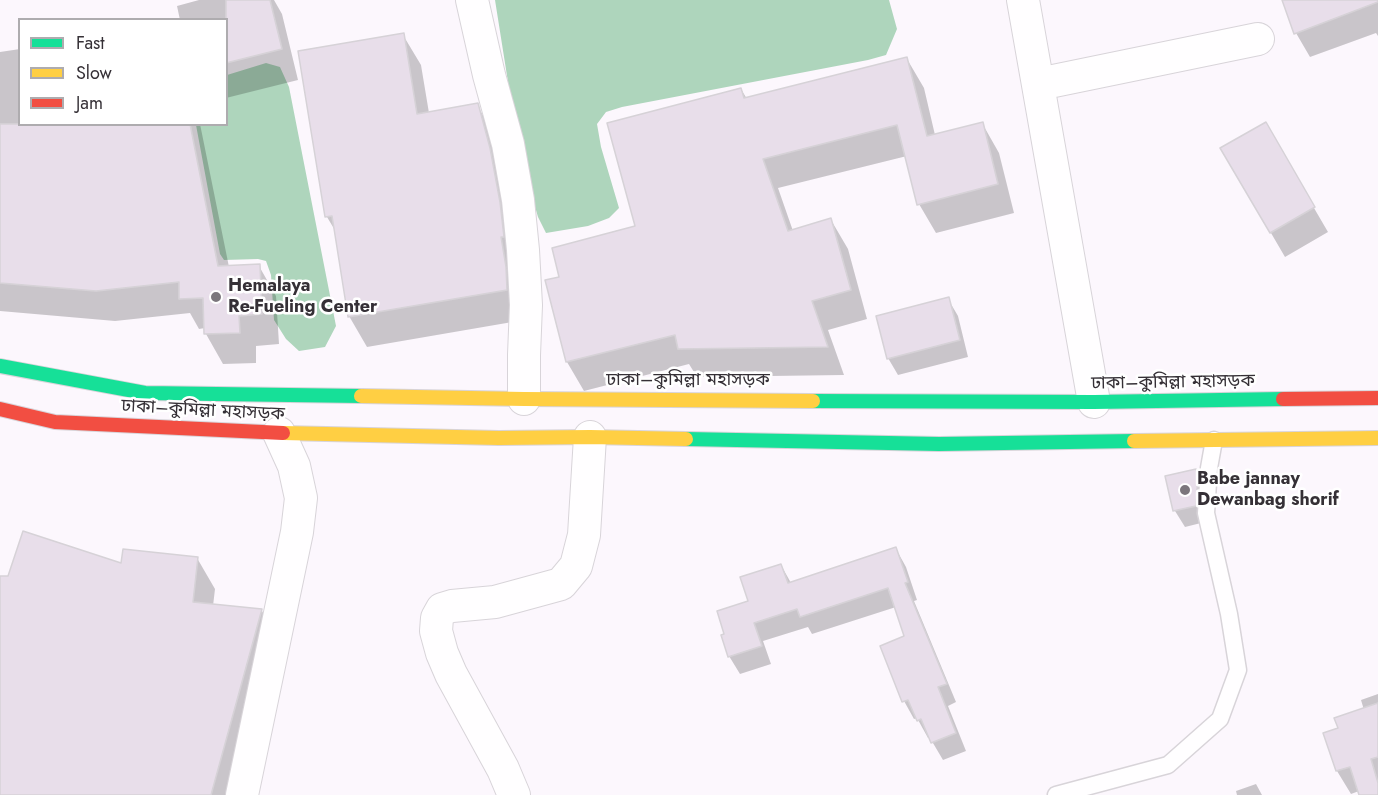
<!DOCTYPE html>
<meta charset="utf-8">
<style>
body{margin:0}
#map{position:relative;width:1378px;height:795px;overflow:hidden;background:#fcf7fd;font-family:Jost,sans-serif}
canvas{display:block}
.legend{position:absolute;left:18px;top:18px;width:210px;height:108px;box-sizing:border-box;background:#fff;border:2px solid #aeacaf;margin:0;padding:8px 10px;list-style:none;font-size:18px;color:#353036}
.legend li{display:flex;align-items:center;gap:12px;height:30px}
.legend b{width:30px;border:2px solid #aeacaf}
</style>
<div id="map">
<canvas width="1378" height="795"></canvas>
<ul class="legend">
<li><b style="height:8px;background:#16e098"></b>Fast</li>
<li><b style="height:8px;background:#ffcf43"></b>Slow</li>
<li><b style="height:8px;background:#f24e42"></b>Jam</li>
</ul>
</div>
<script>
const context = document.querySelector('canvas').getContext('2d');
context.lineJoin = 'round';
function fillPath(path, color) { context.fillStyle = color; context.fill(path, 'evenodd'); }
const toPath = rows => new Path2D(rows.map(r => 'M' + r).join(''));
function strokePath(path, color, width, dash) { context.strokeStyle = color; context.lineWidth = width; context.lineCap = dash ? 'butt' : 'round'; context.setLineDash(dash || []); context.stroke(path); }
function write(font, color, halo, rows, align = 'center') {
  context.font = font + ' Jost,"Noto Sans Bengali",sans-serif'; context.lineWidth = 5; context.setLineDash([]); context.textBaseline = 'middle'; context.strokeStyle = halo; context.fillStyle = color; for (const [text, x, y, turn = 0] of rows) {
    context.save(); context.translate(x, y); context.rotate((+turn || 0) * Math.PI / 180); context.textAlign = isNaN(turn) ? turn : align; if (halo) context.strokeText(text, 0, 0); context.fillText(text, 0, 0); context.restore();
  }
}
fillPath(toPath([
 [495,0,889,0,897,29,886,55,868,60,622,107,606,112,597,124,601,147,619,208,609,218,588,226,546,233,538,217,530,190,508,82],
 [266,63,280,67,289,87,336,326,325,347,299,351,286,339,274,320,271,275,266,261,258,259,224,260,220,254,196,125,226,124,227,75]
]), '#aed5bc');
fillPath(toPath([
 [199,0,274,0,282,14,298,80,226,98,226,20,180,20,177,6],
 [1284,0,1378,0,1378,36,1376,33,1310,57,1296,33],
 [403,35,421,65,429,113,477,105,495,136,524,320,367,347,349,316,336,232,327,217,299,52],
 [20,49,20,124,200,124,229,267,259,266,276,296,279,344,256,346,256,363,223,364,206,334,205,328,199,329,190,313,115,321,0,311,0,52],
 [907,59,924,88,935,135,982,123,999,153,1014,213,936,233,919,204,907,156,778,188,793,231,831,220,848,249,867,319,828,330,844,375,697,377,689,364,584,391,567,362,561,278,637,228,741,89,747,99],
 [1265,124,1328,232,1285,257,1222,149],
 [948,299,958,316,968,357,898,375,888,358],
 [1195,470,1205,487,1205,522,1185,527,1175,511,1167,477],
 [896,549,906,567,917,600,914,601,956,702,948,706,966,751,943,760,930,738,928,738,917,718,914,719,904,701,906,637,896,607,812,634,808,627,763,641,771,664,740,674,729,656,750,602,781,565,791,583],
 [197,558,215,589,213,606,262,611,279,642,237,795,0,795,0,577],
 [1378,694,1378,795,1360,795,1359,791,1351,794,1337,771,1339,729,1364,710,1361,700],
 [1256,784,1262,795,1237,795,1236,791]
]), '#0003');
const building = toPath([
 [226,0,270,0,282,49,226,63,226,0],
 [1282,0,1378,0,1378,2,1294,34,1282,0],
 [404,33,417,114,478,103,490,148,500,202,504,237,501,237,506,267,507,290,348,317,332,216,325,217,298,51,404,33],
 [907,57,927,136,983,122,998,184,917,205,897,125,763,159,788,231,831,218,851,290,812,301,828,347,678,349,675,335,566,362,545,280,559,277,552,248,635,226,607,123,741,88,744,98,907,57],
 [1266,122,1315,207,1270,233,1220,148,1266,122],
 [0,124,190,124,218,266,260,264,262,314,239,316,240,333,204,334,203,298,179,299,179,282,96,291,0,283,0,124],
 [949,297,960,340,887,359,876,316,949,297],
 [1196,469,1198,476,1196,506,1173,511,1165,476,1196,469],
 [23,531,121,563,123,549,198,557,193,602,262,609,211,795,0,795,0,576,8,576,23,531],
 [896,547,908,582,905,583,947,684,938,687,956,733,931,743,921,719,917,721,908,700,902,702,880,646,904,636,888,588,800,617,797,609,754,623,762,646,728,657,721,635,724,634,717,611,748,601,740,577,781,564,788,583,896,547],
 [1378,703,1378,757,1371,759,1378,783,1378,795,1359,795,1350,767,1336,771,1323,733,1338,728,1334,718,1378,703]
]);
fillPath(building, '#e8deea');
strokePath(building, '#d6d2d7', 1.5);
const lane = toPath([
 [1056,795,1168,765,1220,719,1238,670,1229,614,1206,513,1209,468,1214,440]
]);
const street = toPath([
 [472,0,489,75,508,144,518,200,523,250,526,305,524,355,524,399],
 [1023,0,1094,402],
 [1039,84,1258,39],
 [242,795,297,532,301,498,294,466,279,433],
 [514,795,503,769,451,674,442,653,436,631,437,618,442,609,452,606,495,602,561,584,576,566,584,535,590,437]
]);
const fast = toPath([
 [0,366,145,393,361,396],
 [813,401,1094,402,1283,399],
 [686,439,939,444,1134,441]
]);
const slow = toPath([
 [361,396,524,399,813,401],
 [283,433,499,438,590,437,686,439],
 [1134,441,1378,438]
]);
const jam = toPath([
 [1283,399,1378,398],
 [0,409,55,422,283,433]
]);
strokePath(lane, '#d8d4d9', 19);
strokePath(street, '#d8d4d9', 34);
strokePath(fast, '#d8d4d9', 16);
strokePath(slow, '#d8d4d9', 16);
strokePath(jam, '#d8d4d9', 16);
strokePath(lane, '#fffeff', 16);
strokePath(street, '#fffeff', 32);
strokePath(fast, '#16e098', 14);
strokePath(slow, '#ffcf43', 14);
strokePath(jam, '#f24e42', 14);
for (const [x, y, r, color] of [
 [216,297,6,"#7b767c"],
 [1185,490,6,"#7b767c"]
]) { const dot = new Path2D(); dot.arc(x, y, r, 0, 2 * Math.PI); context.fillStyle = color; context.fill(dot); strokePath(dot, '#fff', 2); }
write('bold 18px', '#353036', '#fff', [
 ["Hemalaya",228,287],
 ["Re-Fueling Center",228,308],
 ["Babe jannay",1197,480],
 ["Dewanbag shorif",1197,501]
], 'left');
write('18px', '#353036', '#fff', [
 ["ঢাকা–কুমিল্লা মহাসড়ক",688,381],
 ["ঢাকা–কুমিল্লা মহাসড়ক",1173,383,-1],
 ["ঢাকা–কুমিল্লা মহাসড়ক",203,411,3]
]);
</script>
